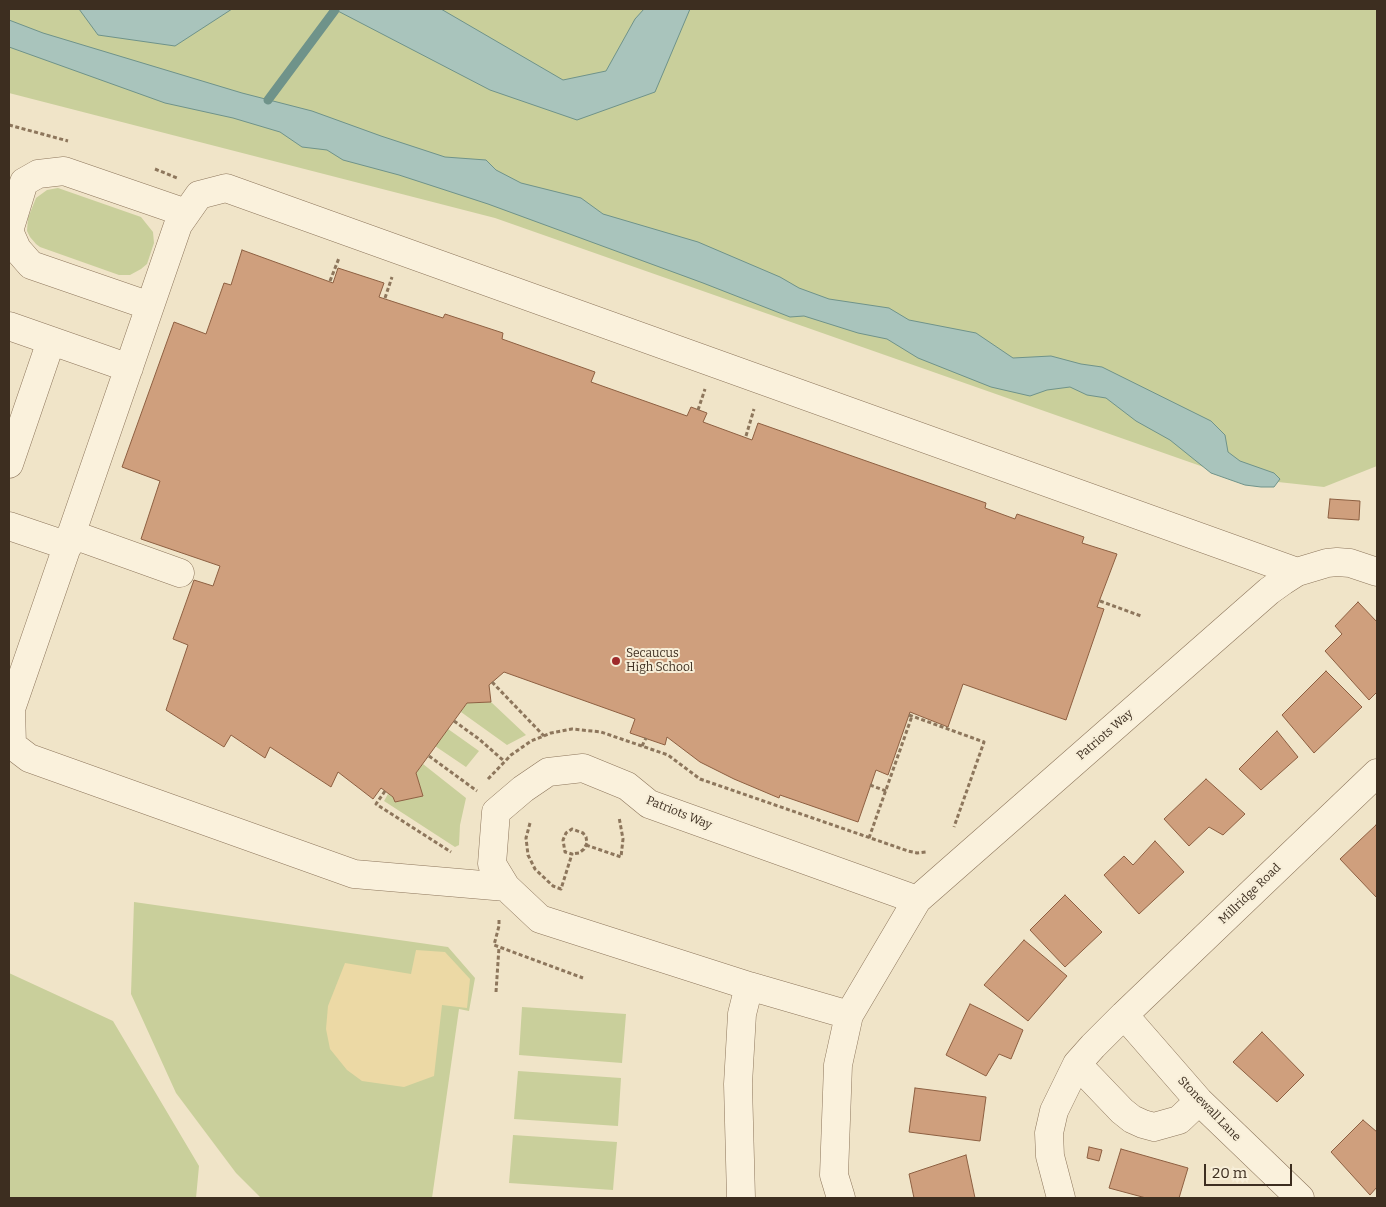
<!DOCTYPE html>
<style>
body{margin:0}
#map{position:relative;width:1386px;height:1207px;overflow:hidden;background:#f0e4c8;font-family:Bitter,serif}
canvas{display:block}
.frame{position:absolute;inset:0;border:10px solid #3d2e20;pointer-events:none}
.scale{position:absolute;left:1204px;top:1164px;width:88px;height:22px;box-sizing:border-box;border:2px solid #3d2e20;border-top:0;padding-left:6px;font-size:15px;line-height:18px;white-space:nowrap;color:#3d2e20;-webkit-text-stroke:4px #f7eed8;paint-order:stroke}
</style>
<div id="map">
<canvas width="1386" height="1207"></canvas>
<div class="frame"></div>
<div class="scale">20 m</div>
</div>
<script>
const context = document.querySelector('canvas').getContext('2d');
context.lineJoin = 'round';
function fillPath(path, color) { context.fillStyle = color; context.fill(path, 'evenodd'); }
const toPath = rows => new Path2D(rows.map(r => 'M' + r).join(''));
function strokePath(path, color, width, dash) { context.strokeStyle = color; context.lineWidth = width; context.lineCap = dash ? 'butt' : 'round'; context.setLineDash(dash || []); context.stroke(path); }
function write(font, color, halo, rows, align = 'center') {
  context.font = font + ' Bitter,serif'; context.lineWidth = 4; context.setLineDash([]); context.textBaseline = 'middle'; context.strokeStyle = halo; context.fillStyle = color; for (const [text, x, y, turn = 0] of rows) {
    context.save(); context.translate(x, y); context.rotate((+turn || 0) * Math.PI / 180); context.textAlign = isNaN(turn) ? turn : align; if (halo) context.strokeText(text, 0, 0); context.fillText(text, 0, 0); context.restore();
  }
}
fillPath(toPath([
 [9,9,1377,9,1377,466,1324,487,1232,477,495,218,9,93],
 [58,188,141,217,153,232,154,243,147,264,141,269,130,275,119,275,40,247,36,244,30,237,27,231,28,218,36,198,47,190],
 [491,702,526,735,507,745,461,712,467,703],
 [448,729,479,751,466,767,435,746],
 [423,764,466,798,460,825,459,845,455,847,384,801,388,794,393,797,395,802,423,796,416,773],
 [134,902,448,947,475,978,469,1011,459,1009,432,1198,261,1198,236,1173,176,1093,131,994],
 [9,973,113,1021,199,1166,196,1198,9,1198],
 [522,1007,626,1014,622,1063,519,1055],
 [518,1071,621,1078,618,1126,514,1119],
 [513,1135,617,1142,613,1190,509,1183]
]), '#c9cf9b');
fillPath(toPath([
 [416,950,445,952,470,979,467,1008,442,1005,434,1076,404,1087,362,1081,347,1070,330,1049,326,1029,328,1006,345,963,411,974]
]), '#ecd9a5');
const water = toPath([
 [79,9,232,9,175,46,98,35,79,9],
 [334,9,441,9,563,80,606,71,635,19,644,9,690,9,655,92,577,120,490,90,334,9],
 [9,20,43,33,242,93,312,111,381,136,445,157,486,160,496,170,521,183,581,198,603,214,698,242,780,277,799,288,829,299,889,308,909,320,976,333,1013,358,1051,356,1081,364,1102,367,1211,421,1225,435,1228,452,1240,461,1274,473,1280,479,1274,487,1261,487,1245,485,1211,473,1170,440,1136,421,1106,398,1087,395,1070,387,1047,390,1030,396,991,387,918,358,887,339,858,333,804,316,790,317,703,283,488,204,399,175,343,160,327,150,302,147,280,132,233,118,165,103,9,47,9,20]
]);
fillPath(water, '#a9c4bc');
strokePath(water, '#6f938a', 1);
strokePath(toPath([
 [268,100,335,10]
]), '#6f938a', 9);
const building = toPath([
 [242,250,333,283,338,268,384,283,379,297,443,318,445,314,503,333,502,339,595,372,591,382,687,416,691,407,707,413,703,422,752,440,758,423,986,503,985,508,1015,519,1017,514,1084,537,1082,543,1117,554,1097,607,1104,609,1066,720,963,684,948,727,910,712,888,775,876,770,858,822,780,795,779,798,734,779,700,762,667,737,665,745,630,733,635,719,630,717,504,672,489,685,491,702,467,703,416,773,423,796,395,802,393,797,381,788,373,799,338,772,331,787,270,747,265,758,231,735,224,747,166,710,188,645,173,639,194,580,213,586,220,566,141,539,160,481,122,467,174,322,206,334,224,283,231,285,242,250],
 [1330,499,1360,501,1359,520,1328,518,1330,499],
 [1358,602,1377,622,1377,692,1369,700,1325,651,1342,634,1335,626,1358,602],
 [1326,671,1362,707,1314,753,1282,715,1326,671],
 [1277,731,1298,757,1261,790,1239,769,1277,731],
 [1206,779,1245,814,1223,835,1209,827,1189,846,1164,819,1206,779],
 [1376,825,1377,826,1377,898,1340,859,1376,825],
 [1155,841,1184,872,1139,914,1104,875,1124,856,1133,865,1155,841],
 [1065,895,1102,932,1065,967,1030,930,1065,895],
 [1024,940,1067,976,1028,1021,984,985,1024,940],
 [970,1004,1023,1030,1011,1059,999,1054,986,1076,946,1055,970,1004],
 [1262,1032,1304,1075,1277,1102,1233,1062,1262,1032],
 [915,1088,986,1097,980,1141,909,1132,915,1088],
 [1363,1120,1377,1132,1377,1187,1370,1195,1331,1152,1363,1120],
 [1089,1147,1102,1150,1099,1161,1087,1158,1089,1147],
 [1121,1149,1188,1168,1179,1198,1146,1198,1109,1188,1121,1149],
 [966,1155,975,1198,914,1198,909,1174,966,1155]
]);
fillPath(building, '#cf9f7d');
strokePath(building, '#8d5f41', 1);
const minor = toPath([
 [150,306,31,265,17,249,9,231,24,182,38,174,64,171,186,213],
 [9,326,129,368],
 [9,464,51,341],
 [9,526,68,546],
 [71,534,180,573],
 [506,887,354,874,29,758,12,745,11,709,178,225,199,195,226,188,1297,572],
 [849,1015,749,986,540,919,506,887,492,864,496,812,523,789,548,772,583,768,627,786,649,804,917,900],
 [1124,1015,1199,1101,1300,1198],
 [1077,1064,1122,1111,1132,1119,1143,1124,1154,1127,1179,1120,1199,1101],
 [741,1198,738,1084,742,1014,749,986],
 [841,1198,834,1175,838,1065,849,1015,917,900,1269,591,1283,581,1297,572,1327,563,1337,562,1350,563,1377,572],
 [1061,1198,1050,1156,1049,1133,1054,1111,1077,1064,1093,1046,1124,1015,1377,773]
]);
strokePath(minor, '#8d765c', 29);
strokePath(toPath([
 [9,125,68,141],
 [155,169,177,178],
 [330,281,339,258],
 [385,298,392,277],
 [698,410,705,389],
 [746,436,754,409],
 [1100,601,1141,616],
 [492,682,544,736],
 [909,715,984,742,954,827],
 [454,721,479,739,504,761],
 [642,746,646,738],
 [429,756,477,791],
 [488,779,511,755,531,741,551,733,572,729,601,732,668,755,700,779,908,851,917,853,926,852],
 [870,785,886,791],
 [385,791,376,804,451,852],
 [530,823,526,838,528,855,535,869,553,886,561,889,572,854,565,852,563,840,566,833,572,829,583,833,586,837,587,843,584,849,579,853,572,854],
 [869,838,912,716],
 [586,845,621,857,623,839,619,817],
 [499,920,499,926,494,945,583,978],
 [496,992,499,947]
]), '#8d765c', 3, [4, 2.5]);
strokePath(minor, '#faf1dc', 28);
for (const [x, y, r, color] of [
 [616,661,5,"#9e2a2b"]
]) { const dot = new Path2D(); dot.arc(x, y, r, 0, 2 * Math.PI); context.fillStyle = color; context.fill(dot); strokePath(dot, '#f7eed8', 2); }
write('12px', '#3d2e20', '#f7eed8', [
 ["Secaucus",626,654],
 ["High School",626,668]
], 'left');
write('12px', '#3d2e20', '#f7eed8', [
 ["Patriots Way",1105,735,-41],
 ["Patriots Way",679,813,22],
 ["Millridge Road",1250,894,-44],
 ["Stonewall Lane",1209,1109,46]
]);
</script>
